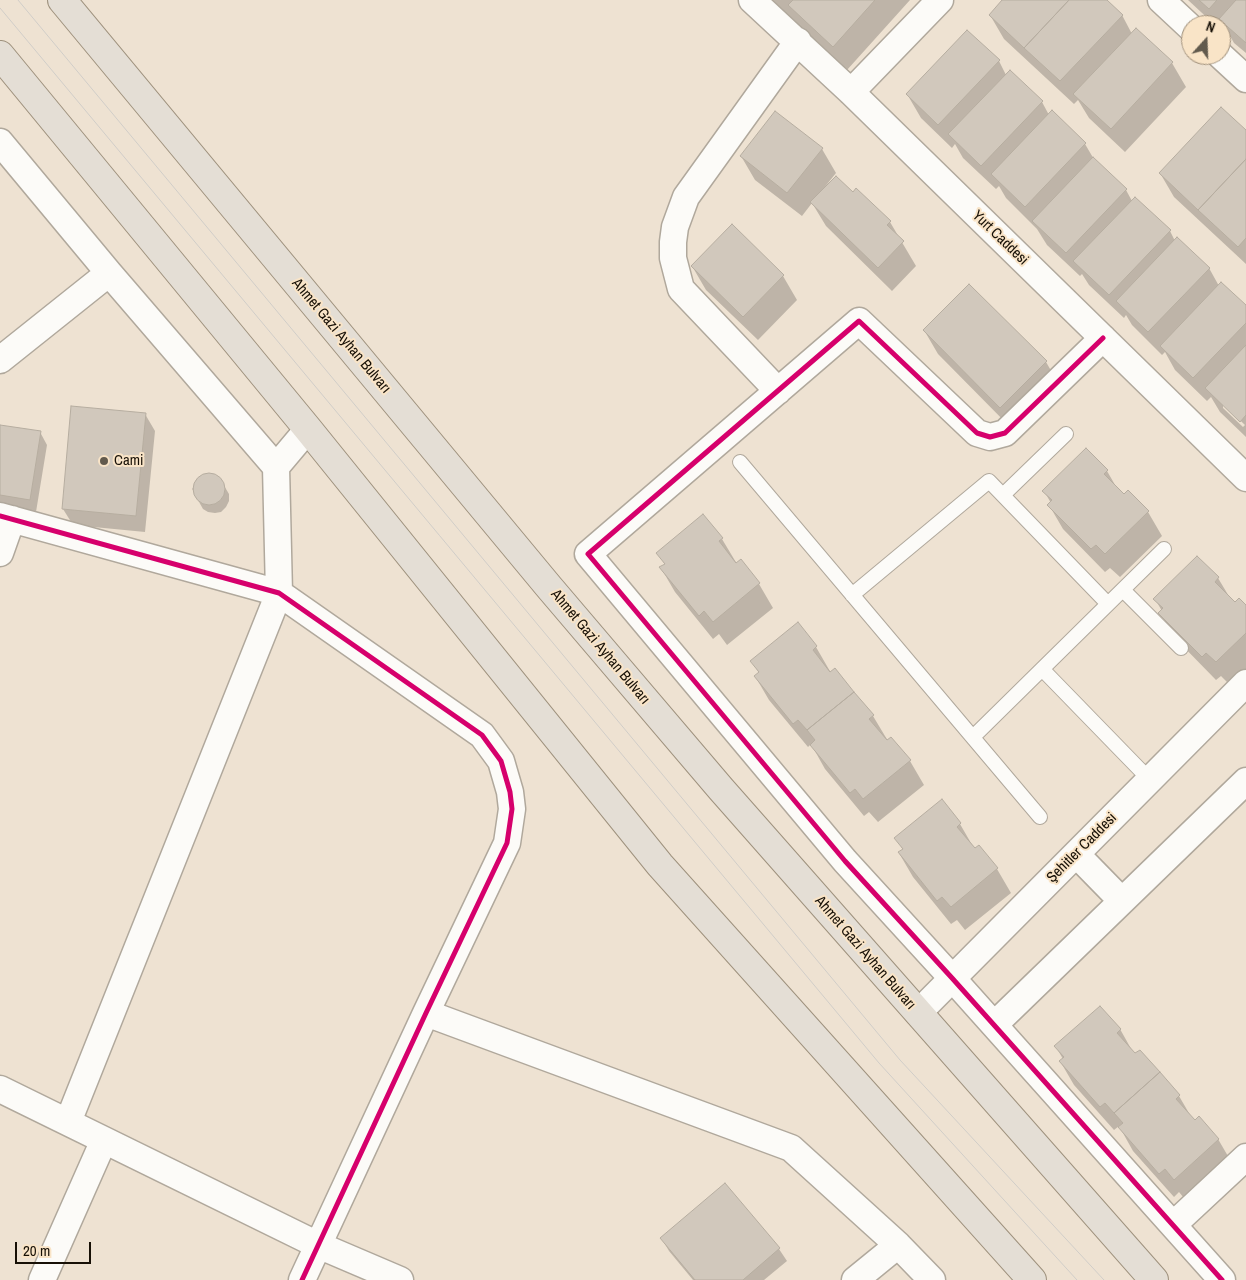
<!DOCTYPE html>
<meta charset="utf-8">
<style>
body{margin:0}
#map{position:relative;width:1246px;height:1280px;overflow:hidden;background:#eee2d2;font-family:"Archivo Narrow",sans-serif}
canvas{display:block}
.north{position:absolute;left:1181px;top:15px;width:50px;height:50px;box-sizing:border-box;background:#f9e4c7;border:1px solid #9f8f7a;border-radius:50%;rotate:20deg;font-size:14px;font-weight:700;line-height:20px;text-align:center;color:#171006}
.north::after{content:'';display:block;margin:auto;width:18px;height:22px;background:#625a4d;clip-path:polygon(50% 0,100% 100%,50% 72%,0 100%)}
.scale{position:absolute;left:15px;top:1242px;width:76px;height:22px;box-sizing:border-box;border:2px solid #171006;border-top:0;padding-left:6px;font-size:15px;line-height:18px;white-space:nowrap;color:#171006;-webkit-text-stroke:4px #f9e4c7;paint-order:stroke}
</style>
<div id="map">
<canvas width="1246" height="1280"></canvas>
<div class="north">N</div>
<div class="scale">20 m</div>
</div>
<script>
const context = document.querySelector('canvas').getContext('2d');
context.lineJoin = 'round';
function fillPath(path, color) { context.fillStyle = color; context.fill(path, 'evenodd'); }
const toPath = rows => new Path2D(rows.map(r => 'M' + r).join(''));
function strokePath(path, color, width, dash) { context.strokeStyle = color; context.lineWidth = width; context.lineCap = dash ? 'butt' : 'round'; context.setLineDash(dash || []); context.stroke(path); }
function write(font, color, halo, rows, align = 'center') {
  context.font = font + ' "Archivo Narrow",sans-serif'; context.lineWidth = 4; context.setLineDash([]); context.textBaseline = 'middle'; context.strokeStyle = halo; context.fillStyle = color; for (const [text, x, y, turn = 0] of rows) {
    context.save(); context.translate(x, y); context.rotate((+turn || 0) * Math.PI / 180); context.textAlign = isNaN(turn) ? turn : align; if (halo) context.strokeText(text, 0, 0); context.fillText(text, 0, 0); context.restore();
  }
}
fillPath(toPath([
 [770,0,910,0,847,70],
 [1004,0,1105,0,1122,15,1132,34,1136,29,1172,63,1186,87,1125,152,1089,118,1078,100,1074,104,1004,39,990,15],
 [1188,0,1246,0,1246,53,1234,43,1226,29,1223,32,1221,30,1221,25,1215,25],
 [999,61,1006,75,1042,102,1049,115,1085,144,1095,161,1126,190,1132,201,1135,198,1170,231,1175,241,1209,268,1219,286,1246,307,1246,437,1220,412,1211,397,1207,401,1175,370,1165,352,1162,355,1132,325,1126,315,1124,318,1089,285,1082,274,1080,276,1047,245,1037,229,1006,198,999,186,996,189,963,158,955,144,952,148,921,118,907,94],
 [1223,404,1245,425,1243,427,1223,408],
 [1246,132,1246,264,1174,197,1160,173],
 [822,149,836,173,824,188,890,222,916,266,892,291,826,226,812,203,802,216,755,180,741,156],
 [732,226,783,276,797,300,758,340,706,290,692,266],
 [924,330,1046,362,1060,386,1014,431,938,354],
 [145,414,155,431,145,532,73,525,63,509],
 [0,426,40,432,47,445,36,512,0,506],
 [1107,471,1118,490,1124,495,1128,491,1148,512,1162,536,1120,577,1110,568,1105,572,1063,529,1049,505,1051,503,1044,491],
 [208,474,215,475,220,479,229,494,229,501,226,507,221,512,215,513,208,512,203,509,194,493,194,487,196,480,201,476],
 [722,539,737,564,741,561,759,584,773,608,727,645,719,634,713,639,675,592,661,568,665,565,658,553],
 [1218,578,1230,598,1235,603,1246,607,1246,670,1231,686,1221,676,1216,680,1174,637,1160,613,1162,611,1155,599],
 [816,647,831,673,873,716,888,741,891,738,910,761,924,785,878,822,869,812,864,816,825,769,811,744,808,747,769,700,755,676,759,673,752,662],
 [960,824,975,850,979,846,997,869,1011,893,965,930,957,920,951,924,913,877,899,853,903,850,896,838],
 [1120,1029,1134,1054,1140,1051,1179,1096,1193,1120,1218,1139,1232,1163,1188,1203,1179,1192,1174,1197,1133,1151,1119,1126,1114,1130,1074,1085,1060,1061,1063,1059,1056,1047],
 [725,1185,779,1249,787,1261,764,1280,693,1280,669,1251,662,1239]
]), '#0003');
const building = toPath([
 [793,0,875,0,833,47,788,5,793,0],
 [1002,0,1069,0,1024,48,989,15,1002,0],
 [1069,0,1107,0,1123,15,1060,81,1024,48,1069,0],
 [1199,0,1217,0,1209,9,1199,0],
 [1236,0,1246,0,1246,43,1219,19,1236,0],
 [1136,28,1173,62,1111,129,1073,94,1136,28],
 [967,30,1000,60,938,125,906,94,967,30],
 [1010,70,1043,101,981,166,948,134,1010,70],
 [1221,107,1246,130,1246,159,1198,210,1159,173,1221,107],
 [1052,110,1086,143,1025,207,991,174,1052,110],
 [775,111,823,148,787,193,740,156,775,111],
 [1093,157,1127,189,1066,253,1032,221,1093,157],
 [1246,159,1246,238,1238,247,1198,210,1246,159],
 [836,176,853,192,856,188,891,221,887,225,904,241,878,268,810,202,836,176],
 [1135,197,1171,230,1109,295,1073,261,1135,197],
 [732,224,784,275,743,317,691,266,732,224],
 [1177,237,1210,268,1148,332,1116,301,1177,237],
 [1221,282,1246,305,1246,323,1193,378,1160,346,1221,282],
 [969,284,1047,361,1000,408,923,330,969,284],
 [1246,345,1246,415,1240,422,1205,388,1246,345],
 [71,406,146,413,136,516,62,509,71,406],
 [0,425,41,431,30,500,0,495,0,425],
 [1086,448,1108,470,1104,474,1124,494,1128,490,1149,511,1105,554,1096,545,1091,549,1047,505,1052,500,1042,491,1086,448],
 '193 489a16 16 0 1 1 32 0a16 16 0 1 1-32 0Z',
 [703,514,723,538,719,541,736,563,741,559,760,583,713,622,704,611,699,616,659,567,665,564,656,553,703,514],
 [1197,556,1219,577,1215,582,1235,602,1239,598,1246,605,1246,633,1216,662,1206,653,1202,657,1158,613,1163,608,1153,599,1197,556],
 [798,622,817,646,813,650,830,672,835,668,854,692,807,730,798,720,793,724,754,676,759,672,750,661,798,622],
 [854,692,874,715,869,719,887,740,891,737,911,760,863,799,855,789,850,793,810,745,815,740,807,730,854,692],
 [942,799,961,823,957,827,975,848,979,845,998,868,951,907,942,897,937,901,898,852,903,849,894,838,942,799],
 [1100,1006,1121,1029,1117,1033,1135,1053,1140,1050,1160,1072,1114,1113,1105,1103,1100,1107,1059,1061,1064,1057,1054,1046,1100,1006],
 [1160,1072,1180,1095,1176,1099,1195,1120,1199,1116,1219,1139,1174,1180,1165,1169,1159,1174,1118,1127,1123,1123,1114,1113,1160,1072],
 [725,1183,780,1248,743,1280,695,1280,660,1238,725,1183]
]);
fillPath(building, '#d1c8bc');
strokePath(building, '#b6ada0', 1);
const service = toPath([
 [740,462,1040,817],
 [1003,495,1066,434],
 [1123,590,1181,648],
 [852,595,989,481,1108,604],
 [1043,670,1150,780],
 [973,737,1164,549]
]);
const minor = toPath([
 [752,0,851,92,1246,478],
 [1161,0,1191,28],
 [1220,55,1246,79],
 [851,92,940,0],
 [0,142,109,273,276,467,279,593,68,1122],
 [1103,338,1005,433,990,437,977,433,859,321,588,554,845,861,952,978,1222,1280],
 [0,360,109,273],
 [778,391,681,289,673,258,673,242,675,227,686,197,798,41],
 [276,467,308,429],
 [0,516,279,593,482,735,501,761,510,792,512,809,507,843,426,1013,302,1280],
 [0,553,12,519],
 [1076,854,1122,901],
 [426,1013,791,1148,898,1245,932,1280],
 [918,1013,1246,683],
 [994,1025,1246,781],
 [0,1089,318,1245,400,1280],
 [1173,1225,1246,1157],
 [42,1280,104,1140],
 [855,1280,898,1245]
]);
const primary = toPath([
 [62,0,549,587,721,789,1154,1280],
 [0,55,308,429,660,865,1032,1280]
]);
strokePath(service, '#b0a89c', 16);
strokePath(minor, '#b0a89c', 29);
strokePath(primary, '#9e917d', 30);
strokePath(service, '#fcfbf8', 14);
strokePath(minor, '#fcfbf8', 26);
strokePath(primary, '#e4ded5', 28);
strokePath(toPath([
 [18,0,900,1060,1104,1280],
 [0,8,879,1063,1077,1280]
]), '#d0cdc8', 1);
strokePath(toPath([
 [1103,338,1005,433,990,437,977,433,859,321,588,554,845,861,952,978,1222,1280],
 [0,516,279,593,482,735,501,761,510,792,512,809,507,843,426,1013,302,1280]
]), '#d6006c', 5);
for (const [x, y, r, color] of [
 [104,461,5,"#625a4d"]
]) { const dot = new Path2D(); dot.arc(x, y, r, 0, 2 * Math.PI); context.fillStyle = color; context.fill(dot); strokePath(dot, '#f9e4c7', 2); }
write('15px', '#171006', '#f9e4c7', [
 ["Yurt Caddesi",1000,238,44],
 ["Ahmet Gazi Ayhan Bulvarı",341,336,50],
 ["Ahmet Gazi Ayhan Bulvarı",600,647,50],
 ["Şehitler Caddesi",1082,848,-45],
 ["Ahmet Gazi Ayhan Bulvarı",865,953,49]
]);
write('15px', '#171006', '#f9e4c7', [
 ["Cami",114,461]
], 'left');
</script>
